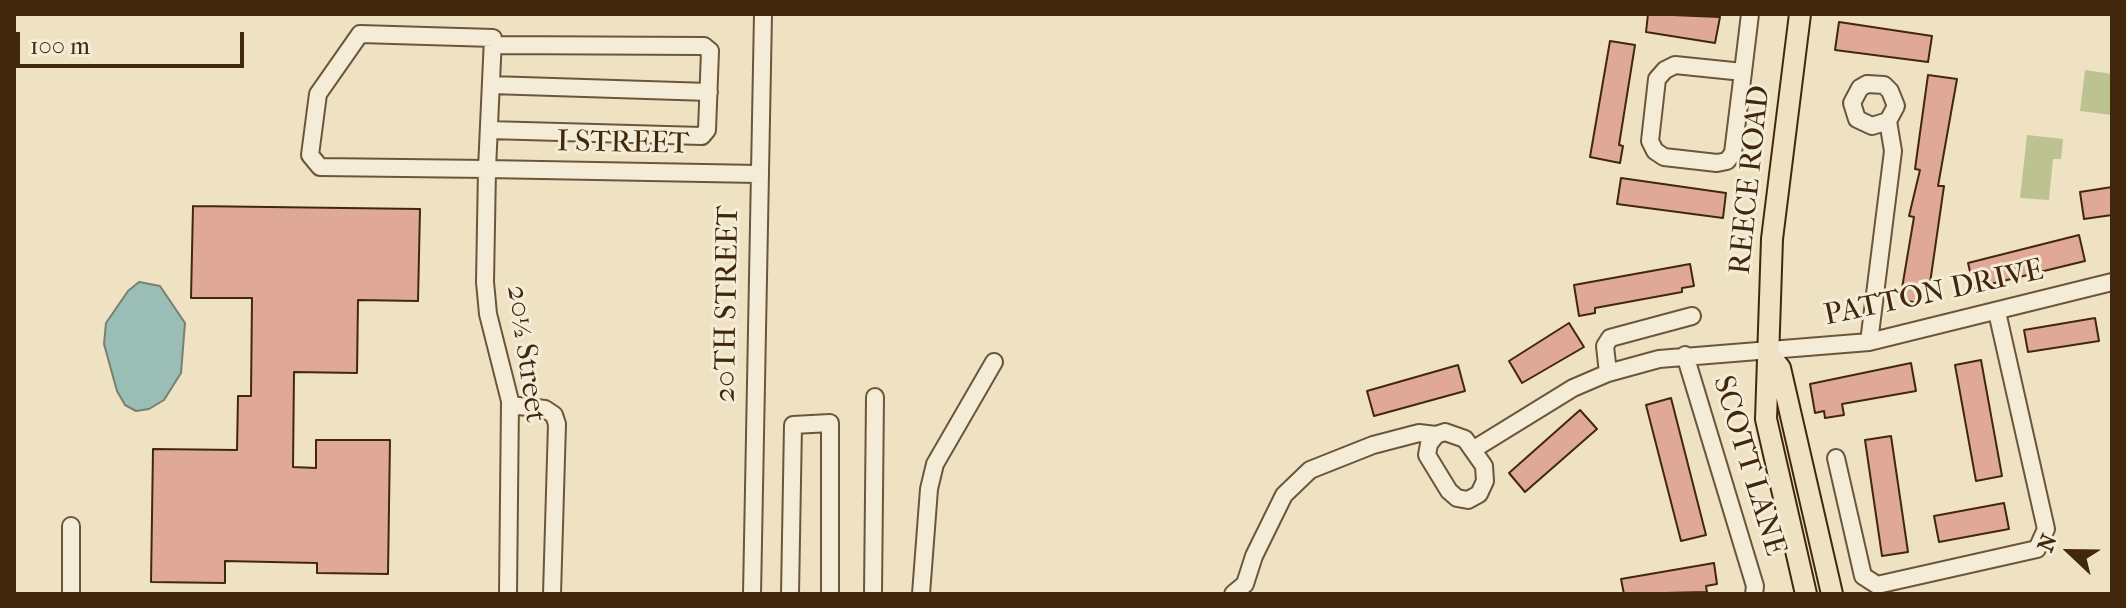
<!DOCTYPE html>
<meta charset="utf-8">
<style>
body{margin:0}
#map{position:relative;width:2126px;height:608px;overflow:hidden;background:#efe2c3;font-family:"IM FELL French Canon",serif}
canvas{display:block}
.frame{position:absolute;inset:0;border:16px solid #41280c;pointer-events:none}
.north{position:absolute;left:2030px;top:512px;width:80px;height:80px;-webkit-text-stroke:6px #f5ecd8;paint-order:stroke;rotate:292deg;font-size:22px;font-weight:700;line-height:32px;text-align:center;color:#41280c}
.north::after{content:'';display:block;margin:auto;width:28px;height:36px;background:#41280c;clip-path:polygon(50% 0,100% 100%,50% 72%,0 100%)}
.scale{position:absolute;left:16px;top:32px;width:228px;height:36px;box-sizing:border-box;border:4px solid #41280c;border-top:0;padding-left:10px;font-size:24px;line-height:28px;white-space:nowrap;color:#41280c;-webkit-text-stroke:6px #f5ecd8;paint-order:stroke}
</style>
<div id="map">
<canvas width="2126" height="608"></canvas>
<div class="frame"></div>
<div class="north">N</div>
<div class="scale">100 m</div>
</div>
<script>
const context = document.querySelector('canvas').getContext('2d');
context.lineJoin = 'round';
function fillPath(path, color) { context.fillStyle = color; context.fill(path, 'evenodd'); }
const toPath = rows => new Path2D(rows.map(r => 'M' + r).join(''));
function strokePath(path, color, width, dash) { context.strokeStyle = color; context.lineWidth = width; context.lineCap = dash ? 'butt' : 'round'; context.setLineDash(dash || []); context.stroke(path); }
function write(font, color, halo, rows, align = 'center') {
  context.font = font + ' "IM FELL French Canon",serif'; context.lineWidth = 6; context.setLineDash([]); context.textBaseline = 'middle'; context.strokeStyle = halo; context.fillStyle = color; for (const [text, x, y, turn = 0] of rows) {
    context.save(); context.translate(x, y); context.rotate((+turn || 0) * Math.PI / 180); context.textAlign = isNaN(turn) ? turn : align; if (halo) context.strokeText(text, 0, 0); context.fillText(text, 0, 0); context.restore();
  }
}
fillPath(toPath([
 [2085,70,2112,74,2112,115,2080,111],
 [2027,135,2063,139,2061,159,2053,159,2049,200,2020,198]
]), '#bdc291');
const water = toPath([
 [139,282,160,286,185,323,181,373,164,400,149,409,136,411,125,405,117,391,104,344,106,323,128,291,139,282]
]);
fillPath(water, '#9abdb5');
strokePath(water, '#768171', 2);
const building = toPath([
 [1648,14,1720,17,1715,43,1646,32,1648,14],
 [1839,22,1932,36,1928,62,1835,50,1839,22],
 [1610,41,1635,45,1619,145,1623,146,1620,163,1590,157,1610,41],
 [1928,75,1957,79,1938,186,1944,186,1927,304,1900,300,1914,217,1909,216,1920,170,1915,169,1928,75],
 [1621,178,1726,193,1723,218,1617,204,1621,178],
 [2112,187,2112,215,2084,219,2080,192,2112,187],
 [193,206,420,209,418,301,358,300,357,373,294,372,293,467,316,468,316,440,390,440,388,574,317,573,317,563,225,561,225,583,151,582,153,449,237,450,238,396,251,396,252,298,191,298,193,206],
 [2079,235,2085,261,1974,288,1968,263,2079,235],
 [1690,264,1694,286,1682,288,1682,292,1595,308,1595,313,1579,316,1574,285,1690,264],
 [2095,318,2099,341,2028,352,2024,330,2095,318],
 [1569,323,1584,347,1522,383,1509,361,1569,323],
 [1981,360,2002,476,1976,481,1955,365,1981,360],
 [1911,363,1916,391,1842,404,1844,415,1825,418,1824,411,1815,413,1810,384,1911,363],
 [1458,365,1465,391,1374,416,1367,391,1458,365],
 [1671,398,1706,535,1681,541,1646,405,1671,398],
 [1580,410,1597,429,1525,492,1509,473,1580,410],
 [1891,436,1908,552,1882,556,1865,440,1891,436],
 [2004,503,2009,529,1939,542,1934,516,2004,503],
 [1714,563,1717,584,1706,586,1707,592,1624,594,1621,579,1714,563]
]);
fillPath(building, '#e0a997');
strokePath(building, '#41280c', 2);
const minor = toPath([
 [1743,72,1675,65,1665,70,1657,79,1650,141,1655,151,1664,157,1717,163,1727,161,1733,153,1743,72,1750,14],
 [491,85,709,92],
 [489,130,702,136,707,130,710,51,704,46,493,45],
 [1869,342,1893,151,1888,121,1896,106,1890,91,1884,85,1867,84,1860,88,1852,103,1857,119,1872,126,1888,121],
 [1685,355,1755,586,1754,594],
 [1608,373,1605,346,1610,338,1692,316],
 [510,405,545,409,554,415,557,424,552,594],
 [1445,432,1465,439,1484,466,1485,481,1479,494,1468,500,1457,498,1449,491,1427,455,1429,444,1436,435,1445,432],
 [1474,449,1573,388,1608,373,1659,359,1869,342,2112,282],
 [1836,458,1863,576,1877,585,2037,549,2046,529,1997,312],
 [71,594,71,526],
 [508,594,510,401,488,314,485,282,487,169,493,38,360,34,318,94,310,155,320,167,487,169,758,174],
 [752,594,763,14],
 [790,594,793,425,830,423,830,594],
 [873,594,875,397],
 [921,594,929,489,935,464,994,362],
 [1233,594,1245,584,1254,556,1284,495,1310,470,1373,445,1419,433,1436,435]
]);
const major = toPath([
 [1800,14,1772,239,1766,419,1806,594],
 [1767,352,1780,368,1832,594]
]);
strokePath(minor, '#6c563a', 20);
strokePath(major, '#41280c', 24);
strokePath(minor, '#f5ecd8', 16);
strokePath(major, '#efe2c3', 20);
write('30px', '#41280c', '#f5ecd8', [
 ["I STREET",623,144,1],
 ["REECE ROAD",1751,180,-84],
 ["PATTON DRIVE",1934,294,-12],
 ["20TH STREET",728,304,-89],
 ["20½ Street",525,354,82],
 ["SCOTT LANE",1748,466,73]
]);
</script>
